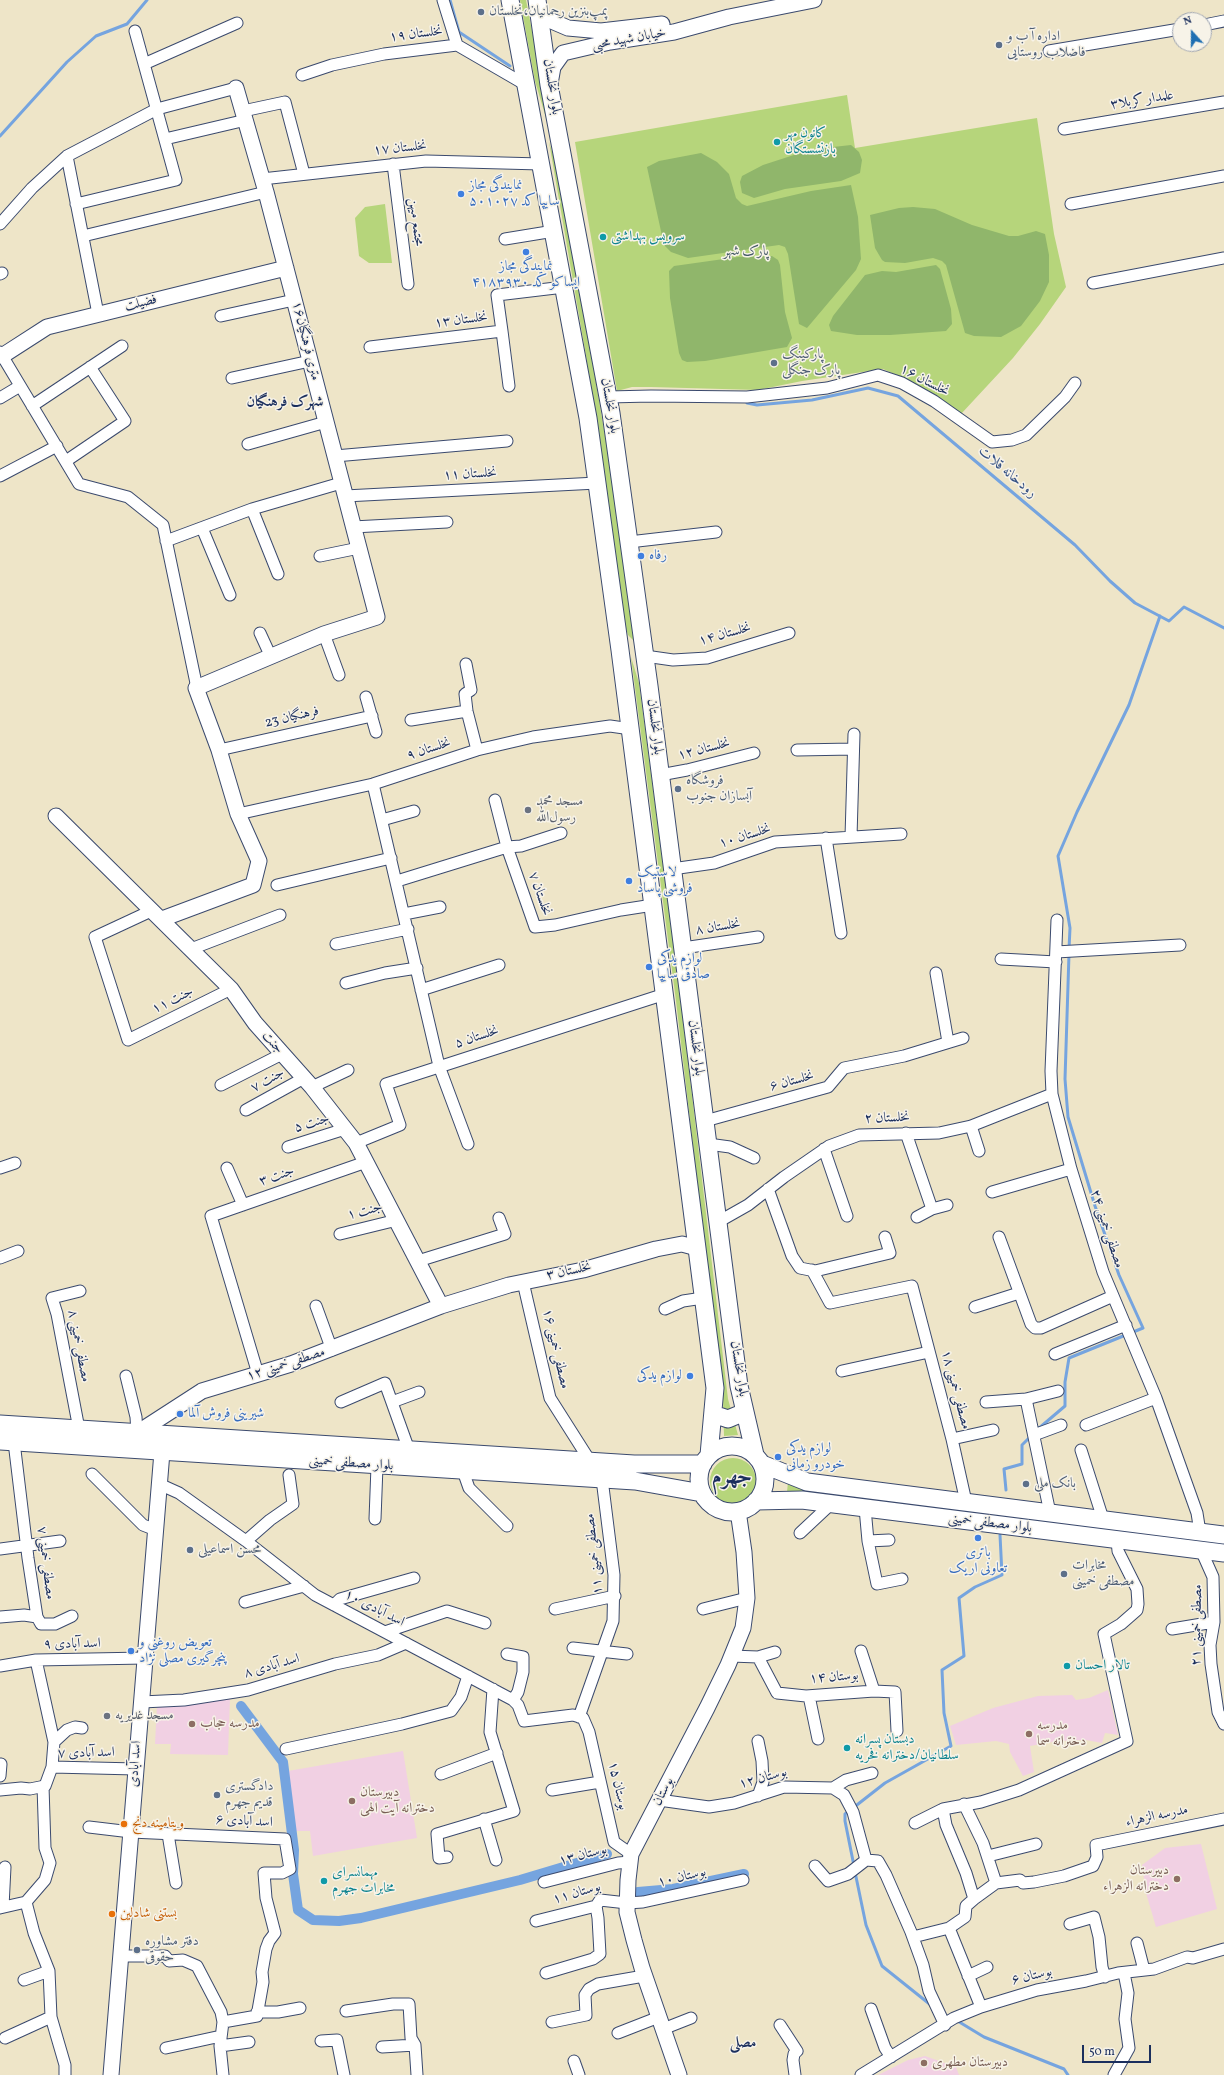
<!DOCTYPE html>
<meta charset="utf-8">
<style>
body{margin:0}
#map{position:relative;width:1224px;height:2075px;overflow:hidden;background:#eee5c8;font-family:Vollkorn,serif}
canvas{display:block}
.north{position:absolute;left:1172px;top:12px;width:40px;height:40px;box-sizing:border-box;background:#f7f3e8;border:1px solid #9fa5b1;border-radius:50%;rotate:339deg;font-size:11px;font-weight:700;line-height:16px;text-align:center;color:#1b2f5e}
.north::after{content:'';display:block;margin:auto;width:14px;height:18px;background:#1f6fb2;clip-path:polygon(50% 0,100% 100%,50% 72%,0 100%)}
.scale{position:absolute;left:1082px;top:2045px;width:69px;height:18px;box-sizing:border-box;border:2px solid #1b2f5e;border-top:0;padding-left:5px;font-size:12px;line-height:14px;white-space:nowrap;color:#1b2f5e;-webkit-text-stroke:3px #f7f3e8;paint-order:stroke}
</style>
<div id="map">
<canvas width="1224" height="2075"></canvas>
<div class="north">N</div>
<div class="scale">50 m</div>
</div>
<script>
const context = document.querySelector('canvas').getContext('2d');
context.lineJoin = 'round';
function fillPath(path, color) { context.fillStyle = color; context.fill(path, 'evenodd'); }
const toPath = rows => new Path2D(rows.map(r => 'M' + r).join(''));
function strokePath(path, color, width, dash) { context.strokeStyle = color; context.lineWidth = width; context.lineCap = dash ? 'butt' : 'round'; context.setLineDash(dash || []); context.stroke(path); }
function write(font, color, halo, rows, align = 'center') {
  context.font = font + ' Vollkorn,Amiri,serif'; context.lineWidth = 3; context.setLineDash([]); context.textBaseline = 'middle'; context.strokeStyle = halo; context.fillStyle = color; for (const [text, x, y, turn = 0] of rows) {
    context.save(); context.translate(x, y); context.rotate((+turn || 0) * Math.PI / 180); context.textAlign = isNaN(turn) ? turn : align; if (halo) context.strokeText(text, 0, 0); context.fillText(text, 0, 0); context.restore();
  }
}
fillPath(toPath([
 [1108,1690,1118,1735,1105,1733,1102,1743,1086,1740,1058,1741,1030,1746,1034,1772,1023,1776,1010,1752,1009,1744,996,1741,956,1745,950,1726,993,1708,1038,1696,1072,1695,1076,1700,1089,1698],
 [230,1697,228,1755,170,1754,171,1744,155,1744,157,1705],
 [403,1751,417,1838,313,1856,310,1831,296,1831,288,1771],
 [1201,1844,1217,1909,1156,1927,1146,1893,1142,1865,1165,1848],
 [925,2056,956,2067,959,2075,878,2075,908,2060]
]), '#f1d0e3');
fillPath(toPath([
 [520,0,526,0,549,118,546,118,535,81],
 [847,95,855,148,1037,118,1054,234,1066,287,1040,324,1013,358,961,414,910,381,883,369,802,381,758,390,651,387,632,387,617,391,575,142],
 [549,142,558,171,568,219,615,494,634,641,628,635,622,616,612,532,586,356],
 [385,204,392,263,369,263,359,256,355,218,365,207],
 [631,657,639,683,681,1002,728,1399,738,1435,724,1436,723,1400,676,1001],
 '710 1481a23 23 0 1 1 46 0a23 23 0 1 1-46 0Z',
 [788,1482,1224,1540,1224,1546,1018,1517,787,1492]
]), '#b6d57b');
fillPath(toPath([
 [851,145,859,152,862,160,860,173,841,181,785,189,754,198,742,193,740,182,742,176,763,165,797,154,824,148],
 [701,153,717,162,729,174,736,198,742,204,747,206,811,191,851,185,858,217,861,259,856,270,807,328,799,324,788,254,785,247,779,245,688,258,671,252,664,245,647,167,659,161],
 [913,207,935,209,972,225,1009,236,1018,236,1036,231,1045,234,1049,255,1049,282,1040,301,1021,326,1001,337,974,336,965,333,946,265,942,261,933,258,905,263,885,262,882,260,875,248,870,215,899,208],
 [772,256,778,260,780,265,785,312,792,338,787,347,705,361,687,362,682,360,679,353,670,298,669,271,674,266,738,257],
 [936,265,940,269,951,309,952,324,946,331,890,335,857,335,831,331,829,325,833,316,865,275,882,271,896,272]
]), '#90b66b');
strokePath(toPath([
 [450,0,459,32,510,66],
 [0,136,67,62,96,36,127,24,147,0],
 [747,403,757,405,812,400,868,388,898,396,1075,545,1110,581,1135,603,1169,621,1184,607,1224,628],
 [1069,949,1070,928,1058,856,1077,812,1129,705,1160,616],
 [1038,1429,1065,1406,1065,1382,1069,1358,1143,1328,1119,1275,1095,1206,1068,1117,1065,1079,1069,954],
 [1006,1490,1004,1469,1022,1464,1022,1445,1031,1436],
 [853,1808,885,1783,951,1746,944,1713,942,1670,964,1656,959,1598,975,1587,1002,1575,1000,1535],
 [849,1811,845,1814,845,1821,854,1866],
 [855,1872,866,1925,882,1966,932,2006],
 [956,2020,984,2037,1064,2069,1068,2075]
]), '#75a4df', 3);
strokePath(toPath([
 [241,1706,283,1762,294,1850,293,1874,298,1910,313,1920,339,1921,361,1918,520,1880,607,1854],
 [638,1892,673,1889,744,1874]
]), '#75a4df', 10);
const street = toPath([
 [443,0,457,45],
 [1204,25,1224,21],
 [1049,51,1180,29],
 [144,64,237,23],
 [302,75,332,65,384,54,457,45,526,85],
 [243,111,285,102,304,174],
 [1064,129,1224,102],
 [165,139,246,120],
 [67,156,98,314],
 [393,164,408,284],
 [262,179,426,161,541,164],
 [76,204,176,180,135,31],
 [1071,204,1224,176],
 [0,224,32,188,67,156,157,109,236,88],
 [83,236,266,192],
 [505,239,554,231],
 [0,274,2,273],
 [1093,283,1224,258],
 [221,316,294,300],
 [502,331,509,386],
 [370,347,502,331,497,295,564,287],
 [0,352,79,484,128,497,163,525,197,688],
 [232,378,310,361],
 [608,397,651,396,747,397,827,388,878,375,902,383,934,401,992,442,1012,440,1026,435,1065,397,1075,383],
 [0,398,20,386],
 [32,406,122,346],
 [248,444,326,422],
 [335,456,507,441],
 [66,461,125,421,90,367],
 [0,476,57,446],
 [345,496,597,483],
 [252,509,278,574],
 [353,527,447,522],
 [202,528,230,595],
 [166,541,252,509,341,483],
 [629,542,716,532],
 [320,556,359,548],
 [260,633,271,657],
 [324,634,339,675],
 [645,656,673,660,707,658,789,633],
 [466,664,471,690,465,694,467,711,477,750],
 [366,697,376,732],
 [411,720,467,711],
 [219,750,372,716],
 [797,750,853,749],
 [660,775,687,770,754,753],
 [373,784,439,1066,468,1144],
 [495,800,507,847,535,927,555,925,621,910,653,905],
 [238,814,373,784,477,750,533,737,610,726,631,729],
 [382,820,414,811],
 [851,837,854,734],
 [826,838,841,933],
 [672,869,714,863,775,842,901,834],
 [397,881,507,847,521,846,561,833],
 [277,885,391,858],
 [153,910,95,937,128,1040,231,989],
 [404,914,440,907],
 [1057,920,1051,1071,1052,1094,1071,1169,1103,1272,1156,1398,1197,1513,1200,1532],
 [336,944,408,929],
 [683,948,758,937],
 [191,949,280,915],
 [1056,952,1180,945],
 [1001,959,1056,962],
 [936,973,948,1042],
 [346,983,385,973,417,968],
 [421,990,499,965],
 [221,1085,282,1054],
 [312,1087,348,1070],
 [246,1110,304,1078],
 [705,1121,828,1087,844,1068,904,1056,963,1038],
 [971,1126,979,1151],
 [906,1133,932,1209,947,1205],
 [356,1143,400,1125,386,1084,665,994],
 [708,1144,730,1147,754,1158],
 [288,1147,345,1129],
 [824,1149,847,1216],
 [0,1168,15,1163],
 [227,1168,243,1205],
 [768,1189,792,1256,800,1268,815,1271,890,1253,885,1237],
 [992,1192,1071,1169],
 [917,1217,932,1209],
 [718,1222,748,1205,784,1177,829,1146,859,1135,939,1133,971,1126,1052,1094],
 [340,1234,397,1220],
 [999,1237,1031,1324,1035,1328,1041,1328,1113,1296],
 [0,1258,18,1251],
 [418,1261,505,1234,499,1218],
 [812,1270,830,1303,912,1286,952,1439,966,1502],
 [523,1282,550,1398,590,1461],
 [316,1306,332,1350],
 [975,1307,1019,1293],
 [665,1309,683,1301,703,1298],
 [1055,1354,1126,1325],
 [842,1371,929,1352],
 [258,1374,211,1216,366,1162],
 [126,1376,136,1417,137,1433],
 [1026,1399,1050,1513],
 [341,1402,385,1383,409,1450],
 [392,1402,419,1392],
 [986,1402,1026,1399,1058,1391],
 [1086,1425,1156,1398],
 [79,1429,57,1314,52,1298,80,1291],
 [1034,1435,1061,1425],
 [952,1439,993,1430],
 [14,1442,28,1558,37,1617,41,1624,55,1624,72,1616],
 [1081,1450,1103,1519],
 [463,1471,469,1488,507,1526],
 [92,1474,143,1525,156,1530],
 [159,1484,179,1493,246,1541,315,1595,513,1700,518,1705,524,1721,573,1715,583,1718,589,1732,614,1842,631,1854],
 [865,1508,868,1541,877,1584,902,1579],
 [375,1519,377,1466],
 [800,1533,831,1504],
 [246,1541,270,1520,293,1504,289,1475],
 [868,1541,889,1540],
 [0,1549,60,1541],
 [1201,1550,1213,1577,1214,1622,1210,1645,1211,1664,1218,1712,1224,1724],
 [245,1602,304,1586],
 [334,1605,340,1599,414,1578],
 [555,1609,615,1596],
 [703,1609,747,1598],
 [0,1617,24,1615,37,1617],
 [1172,1629,1214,1622],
 [385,1632,447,1611,485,1623],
 [573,1648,627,1654],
 [861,1651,874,1691],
 [507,1654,523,1657,523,1672,518,1692,513,1700],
 [731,1656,758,1657,775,1652],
 [758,1657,777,1693,806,1696,874,1691,895,1692,897,1731],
 [0,1666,36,1660,145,1658],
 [809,1696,818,1739],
 [142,1702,184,1700,248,1690,335,1664,378,1655,406,1643],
 [579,1717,613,1621,614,1575,602,1479],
 [54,1742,67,1730,75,1727,82,1728],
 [286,1749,402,1724,451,1711,461,1697,468,1676],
 [52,1767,136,1769],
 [441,1774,497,1753],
 [0,1776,1,1764],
 [833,1788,844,1795,853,1812,866,1860,878,1861,886,1875,911,1932,923,1965,929,1991,945,2025],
 [0,1790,21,1788,30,1789,45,1786,52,1767,54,1742,36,1660],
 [552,1790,600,1782],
 [758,1796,763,1782,762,1761,758,1741],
 [659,1800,709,1807,734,1803,784,1787,833,1788,846,1780,872,1773],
 [964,1804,983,1843,996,1883],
 [484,1819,496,1860],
 [915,1823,943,1809],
 [89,1827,131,1832,285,1839,290,1869,282,1873,264,1873,266,1898,275,1933,269,1941,266,1949,262,1972,263,1982,257,2016,223,2022],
 [168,1834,176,1883],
 [988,1856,1036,1844],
 [447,1857,439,1858,437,1834,514,1811,490,1732,493,1689],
 [815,1866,828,1881,848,1874,866,1860],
 [544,1882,618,1863,630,1862],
 [974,1899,966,1873,946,1825,943,1809,981,1802,1019,1790,1127,1741,1104,1634,1121,1624,1137,1610,1138,1604,1137,1589,1118,1551,1117,1540],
 [26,1902,34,1933,49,1971,51,2017,65,2065,65,2075],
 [3,1907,5,1867],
 [0,1908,26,1902,45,1880,50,1863,45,1848,43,1786],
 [536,1921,596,1906,600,1900,627,1903,643,1902,743,1880],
 [1070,1924,1094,1917,1099,1937,1102,1967,1105,1977],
 [949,1928,981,2007],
 [913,1937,949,1928,965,1917,966,1906,974,1899,996,1883,1020,1880,1023,1883,1034,1882,1064,1876,1093,1866,1097,1857,1096,1845,1224,1819],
 [1137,1943,1144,1970],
 [121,1956,165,1956,169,1961,183,1960,197,1966,221,2012,223,2022,220,2046,223,2075],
 [546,1973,593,1959,600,1954,598,1918,596,1906],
 [968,1976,987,1967],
 [24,1980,49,1971],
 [871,2009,885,2048,891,2057],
 [346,2011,393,2004,409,2004,411,2038,415,2045],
 [257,2012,278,2012,300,2008],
 [552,2022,586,2015,585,1995,589,1989,598,1984,644,1976],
 [780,2025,797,2051,794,2054,793,2060,795,2075],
 [663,2029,691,2018],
 [618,2033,659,2017],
 [5,2038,51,2017],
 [321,2041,337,2040,344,2075],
 [220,2046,249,2042],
 [382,2047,415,2045,417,2075],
 [166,2048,221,2036],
 [574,2061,579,2075],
 [861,2075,954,2018,981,2007,1037,1990,1086,1981,1118,1973,1154,1969,1187,1957,1193,1958,1224,1949],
 [1114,2075,1129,2048,1125,2019,1128,1993,1124,1973]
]);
const secondary = toPath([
 [540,16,568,28,601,31,662,24],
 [550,84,553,67,563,53,610,42,674,32,729,17,814,0],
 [2,356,47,327,286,268],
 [56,816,231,989,255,1023,312,1087,356,1143,441,1306],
 [162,919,253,885,259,861,238,814,219,750,196,688,324,634,377,617,266,192,236,88],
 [137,1433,202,1391,291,1364,441,1306,509,1285,583,1270,656,1249,682,1244,697,1248],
 [111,2075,162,1452],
 [679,2075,642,1968,634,1940,627,1912,628,1880,631,1854,707,1708,728,1665,743,1628,747,1598,744,1552,738,1511]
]);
const primary = toPath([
 [510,0,588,418,620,650,715,1388,709,1455],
 [537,0,549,85,611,413,649,686,739,1386,755,1455],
 [713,1410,716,1415,728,1419,740,1414,744,1409],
 [0,1424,634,1464,703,1464],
 [0,1441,635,1481,702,1493],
 '699 1479a33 33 0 1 1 66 0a33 33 0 1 1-66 0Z',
 [762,1464,807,1482,1224,1535],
 [756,1501,802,1500,1224,1553]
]);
strokePath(street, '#3b4a6e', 13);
strokePath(secondary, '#3b4a6e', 17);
strokePath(primary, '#3b4a6e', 19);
strokePath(street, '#fff', 11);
strokePath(secondary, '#fff', 15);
strokePath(primary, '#fff', 17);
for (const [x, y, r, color] of [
 [481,12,4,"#5c6f8a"],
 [999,45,4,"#5c6f8a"],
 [777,142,4,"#0f9aa8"],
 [461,194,4,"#3f7fe0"],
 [603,237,4,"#0f9aa8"],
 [526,252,4,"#3f7fe0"],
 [774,363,4,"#5c6f8a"],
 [641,556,4,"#3f7fe0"],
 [678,789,4,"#5c6f8a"],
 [528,810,4,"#6b7280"],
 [629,881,4,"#3f7fe0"],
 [649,967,4,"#3f7fe0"],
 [690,1376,4,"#3f7fe0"],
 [180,1414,4,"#3f7fe0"],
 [778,1457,4,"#3f7fe0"],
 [1026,1484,4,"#5c6f8a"],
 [978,1538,4,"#3f7fe0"],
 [190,1550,4,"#5c6f8a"],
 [1064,1574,4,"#5c6f8a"],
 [131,1651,4,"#3f7fe0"],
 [1067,1666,4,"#0f9aa8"],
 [107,1716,4,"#6b7280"],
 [192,1724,4,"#8d6e63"],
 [1029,1734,4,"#8d6e63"],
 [847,1748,4,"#0f9aa8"],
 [217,1795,4,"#5c6f8a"],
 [352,1801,4,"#8d6e63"],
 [124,1824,4,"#e8710a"],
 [1177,1879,4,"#8d6e63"],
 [324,1881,4,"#0f9aa8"],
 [112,1914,4,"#e8710a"],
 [137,1950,4,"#5c6f8a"],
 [924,2063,4,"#8d6e63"]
]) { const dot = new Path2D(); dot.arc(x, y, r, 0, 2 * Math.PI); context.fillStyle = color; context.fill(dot); strokePath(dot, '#f7f3e8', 1.5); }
write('14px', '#4e5e75', '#f7f3e8', [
 ["پمپ‌بنزین رحمانیان،نخلستان",489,12],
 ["اداره آ ب و",1007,37],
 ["فاضلاب روستایی",1007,53],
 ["پارکینگ",782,355],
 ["پارک جنگلی",782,371],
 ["فروشگاه",686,781],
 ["آبسازان جنوب",686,797],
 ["بانک ملی",1034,1484],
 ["محسن اسماعیلی",198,1550],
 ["مخابرات",1072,1566],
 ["مصطفی خمینی",1072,1582],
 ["دادگستری",225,1787],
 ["قدیم جهرم",225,1803],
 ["دفتر مشاوره",145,1942],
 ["حقوقی",145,1958]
], 'left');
write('14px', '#1b2f5e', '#f7f3e8', [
 ["نخلستان ۱۹",416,35,-7],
 ["خیابان شهید محبی",629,40,-10],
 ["بلوار نخلستان",551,87,81],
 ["علمدار کربلا۳",1142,101,-9],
 ["نخلستان ۱۷",400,149,-5],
 ["مجتمع میهن",415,222,83],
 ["فضیلت",141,304,-14],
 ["نخلستان ۱۳",461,321,-7],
 ["۱۶متری فرهنگیان",305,341,76],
 ["نخلستان ۱۶",924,381,28],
 ["بلوار نخلستان",609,406,80],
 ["نخلستان ۱۱",470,475,-3],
 ["نخلستان ۱۴",725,635,-15],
 ["فرهنگیان 23",292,718,-13],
 ["بلوار نخلستان",654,727,83],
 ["نخلستان ۹",429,750,-18],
 ["نخلستان ۱۲",704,750,-14],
 ["نخلستان ۱۰",745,837,-17],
 ["نخلستان ۷",539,894,71],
 ["نخلستان ۸",718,928,-9],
 ["جنت ۱۱",173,1001,-26],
 ["نخلستان ۵",477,1038,-18],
 ["جنت",272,1043,48],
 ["بلوار نخلستان",695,1048,83],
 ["جنت ۷",268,1081,-29],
 ["نخلستان ۶",792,1082,-15],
 ["نخلستان ۲",887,1119,-2],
 ["جنت ۵",312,1124,-17],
 ["جنت ۳",277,1177,-19],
 ["جنت ۱",365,1212,-14],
 ["مصطفی خمینی ۲۴",1106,1229,72],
 ["نخلستان ۳",569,1272,-12],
 ["مصطفی خمینی ۸",78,1346,79],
 ["مصطفی خمینی ۱۶",555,1349,77],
 ["مصطفی خمینی ۱۲",286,1365,-18],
 ["بلوار نخلستان",738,1369,81],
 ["مصطفی خمینی ۱۸",955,1390,75],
 ["بلوار مصطفی خمینی",351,1464,4],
 ["بلوار مصطفی خمینی",990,1524,7],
 ["مصطفی خمینی ۱۱",595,1554,-96],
 ["مصطفی خمینی ۷",45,1563,83],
 ["اسد آبادی ۱۰",374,1609,27],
 ["مصطفی خمینی ۲۱",1198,1625,-89],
 ["اسد آبادی ۹",72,1645,-1],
 ["اسد آبادی ۸",272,1667,-16],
 ["بوستان ۱۴",834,1678,-4],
 ["اسد آبادی ۷",86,1754,-1],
 ["اسد آبادی",136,1764,-86],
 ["۱۲ بوستان",763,1779,-15],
 ["بوستان ۱۵",617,1786,77],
 ["بوستان",664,1792,-62],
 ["مدرسه الزهراء",1157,1817,-12],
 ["اسد آبادی ۶",244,1822,3],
 ["بوستان ۱۳",583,1856,-14],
 ["بوستان ۱۰",682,1878,-13],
 ["بوستان ۱۱",577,1894,-16],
 ["بوستان ۶",1032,1977,-13]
]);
write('14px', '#0d838f', '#f7f3e8', [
 ["کانون مهر",785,134],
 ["بازنشستگان",785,150],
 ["سرویس بهداشتی",611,237],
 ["تالار احسان",1075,1666],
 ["دبستان پسرانه",855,1740],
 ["سلطانیان/دخترانه فخریه",855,1756],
 ["مهمانسرای",332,1873],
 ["مخابرات جهرم",332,1889]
], 'left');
write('14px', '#366cbe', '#f7f3e8', [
 ["نمایندگی مجاز",469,186],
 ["سایپا کد ۵۰۱۰۲۷",469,202],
 ["نمایندگی مجاز",526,267,"center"],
 ["ایساکو کد ۴۱۸۳۹۳۰",526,283,"center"],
 ["رفاه",649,556],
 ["لاستیک",637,873],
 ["فروشی پاساد",637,889],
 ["لوازم یدکی",657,959],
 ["صادقی سایپا",657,975],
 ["لوازم یدکی",682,1376,"right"],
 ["شیرینی فروش آلما",188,1414],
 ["لوازم یدکی",786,1449],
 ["خودرو زمانی",786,1465],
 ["باتری",978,1553,"center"],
 ["تعاونی اریک",978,1569,"center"],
 ["تعویض روغنی و",139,1643],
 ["پنچرگیری مصلی نژاد",139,1659]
], 'left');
write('14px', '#425865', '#f7f3e8', [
 ["پارک شهر",746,252]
]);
write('14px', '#5b616d', '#f7f3e8', [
 ["مسجد محمد",536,802],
 ["رسول‌الله",536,818],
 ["مسجد غدیریه",115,1716]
], 'left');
write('14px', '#785e54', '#f7f3e8', [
 ["مدرسه حجاب",200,1724],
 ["مدرسه",1037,1726],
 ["دخترانه سما",1037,1742],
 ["دبیرستان",360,1793],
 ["دخترانه آیت الهی",360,1809],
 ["دبیرستان",1169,1871,"right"],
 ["دخترانه الزهراء",1169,1887,"right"],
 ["دبیرستان مطهری",932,2063]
], 'left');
write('14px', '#c56008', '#f7f3e8', [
 ["ویتامینه دنج",132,1824],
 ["بستنی شادلین",120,1914]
], 'left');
write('bold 15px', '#1b2f5e', '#f7f3e8', [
 ["شهرک فرهنگیان",285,403],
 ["مصلی",743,2044]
]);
write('italic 15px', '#365285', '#f7f3e8', [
 ["رودخانه قلات",1007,473,40]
]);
write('bold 22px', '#1b2f5e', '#f7f3e8', [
 ["جهرم",732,1479]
]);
</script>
